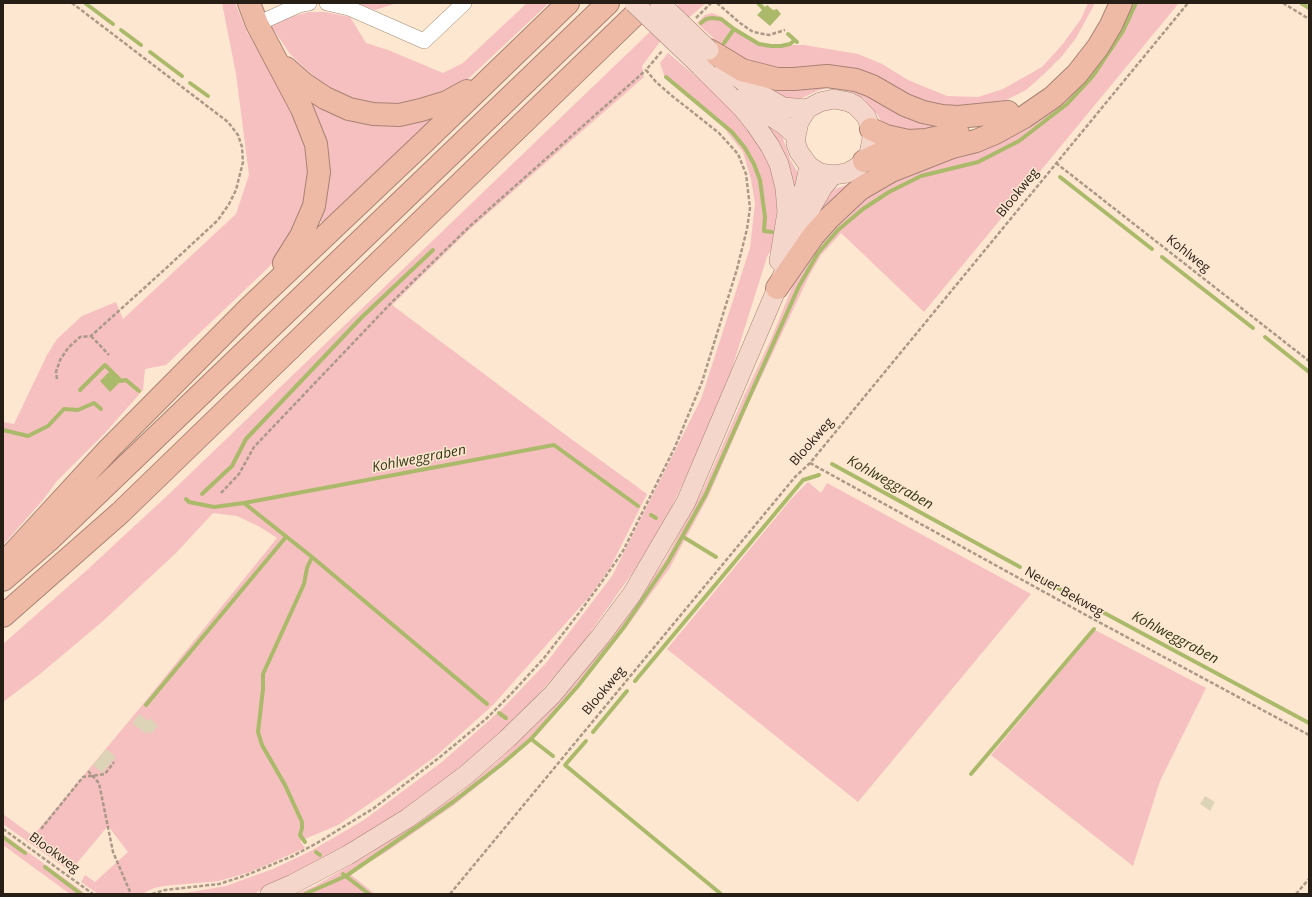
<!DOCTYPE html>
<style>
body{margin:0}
#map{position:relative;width:1312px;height:897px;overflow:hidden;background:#fee7d0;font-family:"Open Sans",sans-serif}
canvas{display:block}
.frame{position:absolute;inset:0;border:4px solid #271e16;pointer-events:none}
</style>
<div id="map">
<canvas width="1312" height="897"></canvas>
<div class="frame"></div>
</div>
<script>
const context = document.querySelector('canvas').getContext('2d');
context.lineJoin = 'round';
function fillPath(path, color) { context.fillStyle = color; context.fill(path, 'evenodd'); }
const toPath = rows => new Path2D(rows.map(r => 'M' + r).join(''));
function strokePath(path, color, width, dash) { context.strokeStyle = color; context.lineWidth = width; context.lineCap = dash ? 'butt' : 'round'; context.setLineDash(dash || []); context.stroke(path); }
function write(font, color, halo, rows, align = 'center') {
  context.font = font + ' "Open Sans",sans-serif'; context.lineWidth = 3; context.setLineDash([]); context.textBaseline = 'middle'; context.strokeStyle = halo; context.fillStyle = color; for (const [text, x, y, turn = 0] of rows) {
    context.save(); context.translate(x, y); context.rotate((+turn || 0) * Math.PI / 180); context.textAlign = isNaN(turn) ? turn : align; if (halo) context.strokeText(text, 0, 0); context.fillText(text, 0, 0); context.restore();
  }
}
fillPath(toPath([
 [222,3,235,3,247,32,282,90,306,146,309,169,306,191,297,226,285,247,271,265,166,365,145,369,143,390,105,433,57,481,43,500,3,545,3,422,14,424,47,355,57,339,82,316,116,302,123,319,236,214,249,175,236,74],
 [356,3,397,3,375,10],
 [527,3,549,3,469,78,454,89,417,103,384,106,360,102,324,86,290,54,271,26,283,19,309,12,325,12,350,17,366,43,388,50,443,73,463,63],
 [680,3,706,3,659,43,642,66,644,77,470,229,392,305,563,433,647,494,610,568,589,597,493,705,436,756,382,795,338,825,300,841,305,848,250,872,219,881,164,886,154,888,142,894,98,894,81,882,85,875,95,882,128,852,108,826,76,864,71,872,3,824,3,814,33,836,139,709,277,538,260,527,237,516,213,513,177,552,103,621,40,674,3,702,3,644,87,570,169,494],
 [1088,3,1095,3,1076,38,1062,56,1043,75,1026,90,1006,100,990,106,948,109,764,68,730,53,697,23,705,15,712,13,722,17,737,29,757,42,776,45,804,45,858,54,882,64,908,80,947,96,978,97,1003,89,1042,67,1062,45,1081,19],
 [1132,3,1179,3,924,312,841,233,821,255,809,276,749,403,709,495,669,569,626,628,588,676,531,741,495,772,454,805,386,852,350,874,375,894,296,894,315,886,371,853,461,792,496,763,536,725,577,681,621,624,665,560,703,490,745,394,771,339,794,283,809,258,823,236,869,194,932,163,984,149,1114,40],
 [668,53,729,104,744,120,773,168,778,206,772,248,767,257,723,397,668,515,638,565,582,644,535,698,503,730,440,785,396,815,353,843,292,876,255,893,251,894,179,894,226,886,273,869,309,852,364,820,442,762,501,710,547,662,612,576,701,399,750,248,755,203,751,179,743,152,724,128,665,78,660,63],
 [756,81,843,85,952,124,919,136,884,126,877,114,864,99,856,94,846,90,827,88,817,91,802,98,789,101],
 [313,98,428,118,431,122,326,224,319,221,308,102],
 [765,120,782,135,790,159,798,173,791,225,779,143],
 [891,159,806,229,827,192,859,180,878,164],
 [808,482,821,493,827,483,1031,594,858,802,667,649,792,498],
 [1095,630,1206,688,1160,781,1133,866,991,755],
 [3,834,86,894,70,894,3,845]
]), '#f6bfc0');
fillPath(toPath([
 [767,5,773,10,777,9,781,14,770,26,757,15],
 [111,370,121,381,110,392,100,381]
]), '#abba6a');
strokePath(toPath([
 [85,3,113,24],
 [758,3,767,12],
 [1301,3,1309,8],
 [701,23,706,19,712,18,721,19,734,29],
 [121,30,141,45],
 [788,34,797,42],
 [724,43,734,29,759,44,771,46,781,46,790,44,795,40],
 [150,52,182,76],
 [666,77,732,132,745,148,754,164,760,180,765,217,764,231,772,232],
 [190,83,208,96],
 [1060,177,1152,249],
 [1162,257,1253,328],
 [1265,337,1309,372],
 [80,390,105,365,121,381,126,380,139,391],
 [3,430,28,436,48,426,64,409,78,410,94,403,101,409],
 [832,464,1020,567],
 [202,494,232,466,246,439,362,317,433,250],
 [186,499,189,502,214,507,244,503,554,445,638,506],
 [244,503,312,557,487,704],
 [651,515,656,518],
 [685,538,716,557],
 [1030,573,1309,723],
 [635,681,803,480,819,475],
 [146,705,286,537],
 [499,713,506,718],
 [593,732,627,691],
 [531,739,553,756],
 [586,741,565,765,721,894],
 [971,774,1094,629],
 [3,837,25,853],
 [305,842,300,835,302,828,302,822,285,785,262,745,258,732,263,689,263,674,304,584,307,568,312,557],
 [316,852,320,855],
 [45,867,81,894],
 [343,874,369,894],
 [305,894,346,876,453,802,502,764,531,739,578,686,624,627,668,562,706,494,799,286,818,253,838,230,863,209,889,192,921,176,978,162,1019,141,1067,104,1093,76,1123,31,1136,3]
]), '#abba6a', 4);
fillPath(toPath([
 [139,714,148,721,150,718,158,726,151,734,149,731,146,734,132,723],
 [106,749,116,757,102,773,93,765],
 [1205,796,1215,802,1210,811,1200,804]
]), '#ddd4b8');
const minor = toPath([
 [327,3,349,8,424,41,464,3],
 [257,24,299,5,309,3]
]);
const major = toPath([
 [724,64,739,78,755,91,783,107,807,109,820,102,834,99,849,102,855,105,866,116,871,129,872,138,869,154,859,166,847,173,833,175,820,173,809,166,799,152,796,144,796,136,799,122,807,109],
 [700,66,743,109,755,124,770,146,779,164,785,188,787,212,779,261],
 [743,98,784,125,796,136],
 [794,221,805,185,809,166],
 [270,894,293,884,348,855,408,818,466,775,507,739,552,695,600,637,632,594,686,502,812,206,823,187,833,175]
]);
const highway = toPath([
 [249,3,257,24,302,109,316,144,319,172,314,206,301,236,284,263],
 [709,50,742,70,777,79,794,79,827,76,856,80,872,86,905,105,923,112,942,116,958,117,1008,112],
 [286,68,304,84,325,98,349,109,373,114,399,115,421,110,447,102,467,91],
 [871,129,886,136,908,141,926,140,958,133],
 [864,161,879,154,921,150],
 [777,288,813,236,829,218,860,189,891,171,952,147,976,141,995,133,1024,117,1053,97,1077,74,1098,47,1111,25,1121,3],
 [4,563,108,450,249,308,423,143,568,3],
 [3,580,48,541,608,3],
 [3,616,120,513,647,3]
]);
strokePath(minor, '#a18c76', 16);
strokePath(major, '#a88374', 20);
strokePath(highway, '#a88374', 24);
strokePath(toPath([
 [717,3,740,23,753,32,769,35,785,30],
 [1283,3,1309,19],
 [696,18,711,3],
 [1056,163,1309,361],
 [91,336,109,355],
 [57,379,56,372,60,360,68,348,80,337,91,336,163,271,218,220,229,204,236,190,243,162,242,147,238,135,228,122,72,3],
 [810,463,1095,620,1309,735],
 [221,493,239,474,254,447,393,301,470,226,646,70],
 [88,771,99,783,113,852,131,894],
 [3,829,93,894],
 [41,829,83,777,105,774,114,762],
 [152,894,165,890,219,884,244,876,293,856,317,843,374,808,440,757,486,719,512,693,544,658,579,613,606,576,623,551,675,447,702,382,737,269,747,229,750,208,746,174,738,154,719,133,671,95,656,82,646,70,662,51],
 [450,894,795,477,810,463,1188,3],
 [1296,894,1309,879]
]), '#ab9988', 2.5, [4, 2]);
strokePath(minor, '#fff', 15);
strokePath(major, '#f5d6ca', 19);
strokePath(highway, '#eebaa6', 22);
const majorBridge = toPath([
 [634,3,700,66],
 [660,3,709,50]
]);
strokePath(majorBridge, '#a88374', 20, []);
strokePath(majorBridge, '#f5d6ca', 19);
write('13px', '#271e16', '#fee7d0', [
 ["Blookweg",1018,193,-51],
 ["Kohlweg",1188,254,38],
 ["Blookweg",812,442,-49],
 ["Neuer Bekweg",1064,592,29],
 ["Blookweg",604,691,-50],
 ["Blookweg",54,853,36]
]);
write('italic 14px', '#323815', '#fee7d0', [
 ["Kohlweggraben",419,459,-11],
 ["Kohlweggraben",890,483,29],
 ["Kohlweggraben",1175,638,28]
]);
</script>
